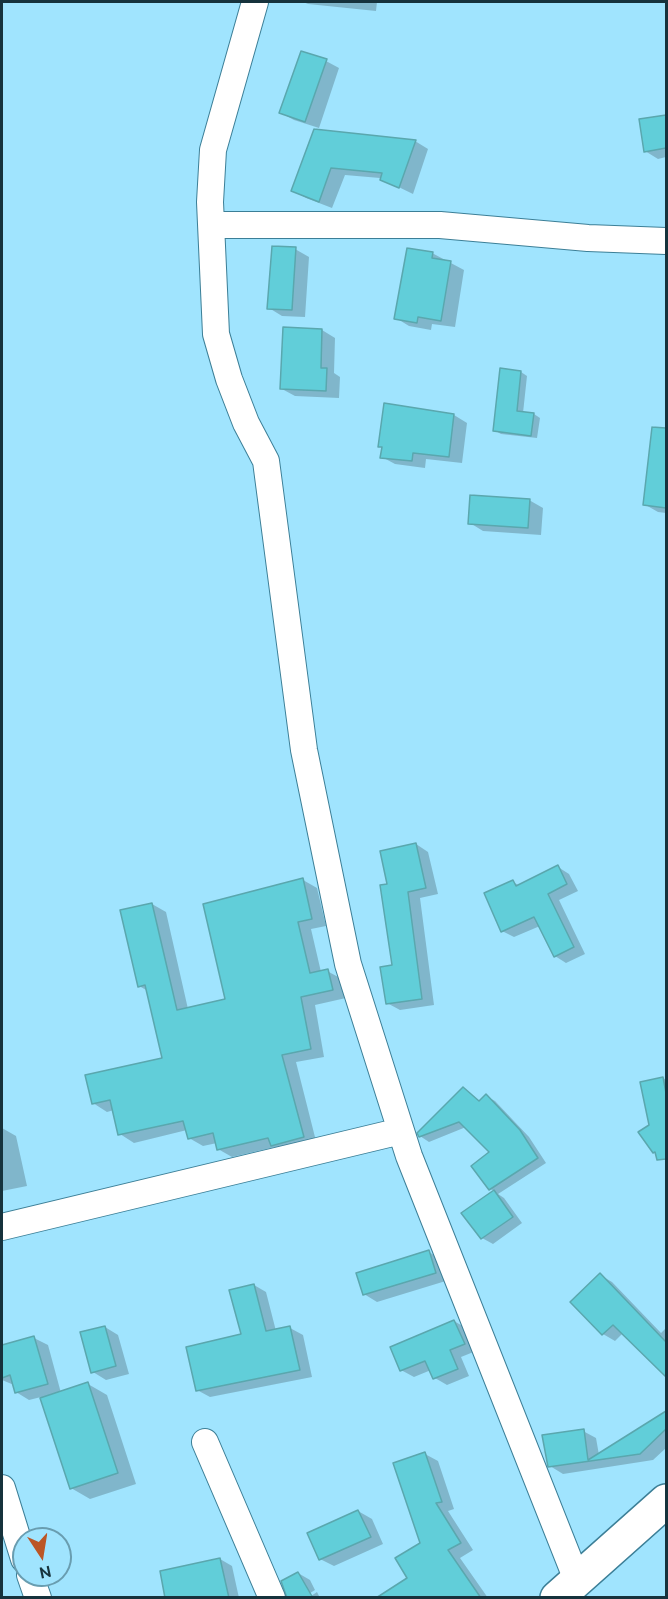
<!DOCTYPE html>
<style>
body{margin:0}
#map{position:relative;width:668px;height:1599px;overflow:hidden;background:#a0e4fe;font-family:Ubuntu,sans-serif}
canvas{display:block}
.frame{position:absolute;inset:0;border:3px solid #16323c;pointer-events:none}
.north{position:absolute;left:12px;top:1527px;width:60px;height:60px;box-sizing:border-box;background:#a0e4fe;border:2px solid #699db0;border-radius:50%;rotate:168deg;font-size:16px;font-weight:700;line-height:24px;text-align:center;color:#16323c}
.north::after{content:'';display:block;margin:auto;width:21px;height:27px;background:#bb5625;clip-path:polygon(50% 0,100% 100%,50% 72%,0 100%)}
</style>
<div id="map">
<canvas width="668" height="1599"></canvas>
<div class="frame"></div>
<div class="north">N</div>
</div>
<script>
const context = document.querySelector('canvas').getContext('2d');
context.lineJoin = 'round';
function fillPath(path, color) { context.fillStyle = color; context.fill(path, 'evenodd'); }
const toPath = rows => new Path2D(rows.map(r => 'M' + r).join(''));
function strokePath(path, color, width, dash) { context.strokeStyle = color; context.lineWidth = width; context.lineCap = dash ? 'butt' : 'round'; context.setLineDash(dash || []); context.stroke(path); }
fillPath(toPath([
 [303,2,377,2,376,11,308,4],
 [326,61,339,68,319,128,294,120,281,113],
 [666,117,666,157,658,159,645,151,640,121],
 [315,131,415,141,428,149,413,194,380,178,345,175,332,208,306,198,293,191],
 [295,249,309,257,305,317,282,316,269,308],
 [432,253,464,270,455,327,432,324,431,330,409,326,396,318],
 [285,328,322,330,335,338,334,373,340,377,339,398,295,396,282,389],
 [502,370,521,372,527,376,523,413,534,414,540,418,537,438,501,434,494,430],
 [454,415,467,423,462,463,426,459,425,468,395,464,382,457,383,448,380,446],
 [653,432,666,433,666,513,658,512,644,504],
 [529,500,543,508,541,535,483,531,470,523],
 [416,844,428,852,438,894,420,898,434,1005,400,1010,387,1003,394,966,389,885],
 [558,867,569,874,578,891,559,900,585,954,566,963,555,956,540,926,514,937,502,931,513,882,520,886],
 [303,880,317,888,326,926,311,929,321,972,327,971,342,979,346,998,315,1005,324,1057,296,1062,317,1145,286,1153,275,1147,232,1157,218,1149,217,1143,203,1146,189,1138,187,1130,134,1143,120,1134,114,1110,107,1112,93,1103,164,1059,148,991,139,986,152,904,166,912,188,1009,227,1000],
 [663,1078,666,1080,666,1124,663,1125,666,1130,666,1151,660,1156,654,1152],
 [463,1089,480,1102,486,1096,495,1101,529,1137,546,1163,498,1194,504,1198,522,1223,493,1244,482,1238,464,1213,495,1191,490,1189,492,1153,466,1127,429,1142,420,1136],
 [2,1128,16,1136,27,1186,2,1191],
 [429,1252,442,1260,449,1280,377,1302,364,1294],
 [600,1275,612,1282,661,1333,666,1328,666,1374,623,1333,615,1341,603,1334],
 [254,1285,266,1292,276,1331,290,1328,303,1335,312,1377,210,1397,197,1390,243,1335],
 [454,1321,466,1328,476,1351,461,1357,469,1376,447,1385,435,1378,431,1370,414,1377,401,1370],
 [105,1327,118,1335,129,1374,106,1380,93,1372],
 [34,1338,48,1345,61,1393,88,1384,107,1395,136,1484,90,1499,71,1488,41,1397,29,1400,16,1392,14,1385,2,1380,2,1347],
 [666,1413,666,1448,653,1460,563,1474,550,1466,583,1431,596,1438,599,1455],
 [425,1454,438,1461,454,1509,448,1511,473,1550,460,1558,488,1598,378,1598,409,1579,422,1543],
 [358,1511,372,1519,383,1544,334,1566,320,1559],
 [220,1559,232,1566,239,1598,167,1598],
 [298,1573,310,1580,315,1590,302,1598],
 [317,1592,320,1598,308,1598]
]), '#0003');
const building = toPath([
 [301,51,327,59,305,122,279,113,301,51],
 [666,115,666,148,644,152,639,119,666,115],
 [314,129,416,140,399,188,380,180,382,173,331,168,319,202,291,191,314,129],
 [272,246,296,247,292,310,267,309,272,246],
 [407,248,433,252,432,258,451,261,441,321,418,317,417,323,394,319,407,248],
 [283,327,322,329,321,368,327,368,326,391,280,389,283,327],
 [500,368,521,371,517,411,534,413,531,436,493,431,500,368],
 [384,403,454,414,449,457,413,453,412,461,380,458,382,447,378,447,384,403],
 [652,427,666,428,666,508,643,505,652,427],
 [470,495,530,499,528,528,468,524,470,495],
 [416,843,426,888,408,892,422,999,386,1004,380,967,392,965,380,885,387,884,380,851,416,843],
 [558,865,567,884,548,894,574,947,554,957,534,917,501,932,484,893,513,880,516,886,558,865],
 [303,878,312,919,298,922,310,973,328,969,333,990,301,997,311,1049,282,1055,304,1137,271,1146,268,1138,217,1150,213,1133,188,1139,183,1121,118,1135,110,1100,92,1104,85,1075,162,1058,145,985,138,987,120,910,152,903,177,1010,225,999,203,904,303,878],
 [663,1077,666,1093,666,1159,657,1160,655,1152,653,1153,638,1132,649,1125,640,1082,663,1077],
 [463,1087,479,1101,486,1094,520,1130,538,1158,489,1190,471,1166,489,1152,459,1122,419,1137,417,1133,463,1087],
 [494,1190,513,1217,481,1239,461,1213,494,1190],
 [429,1250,436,1273,363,1295,356,1273,429,1250],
 [600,1273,666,1342,666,1377,613,1325,602,1335,570,1302,600,1273],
 [254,1284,266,1331,290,1326,300,1370,196,1391,186,1347,241,1334,229,1290,254,1284],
 [454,1320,465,1344,450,1350,458,1369,433,1379,425,1361,400,1371,390,1347,454,1320],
 [105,1326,116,1366,91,1373,80,1332,105,1326],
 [34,1336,48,1384,15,1393,10,1375,2,1378,2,1345,34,1336],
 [88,1382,118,1473,70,1489,40,1398,88,1382],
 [666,1411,666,1429,640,1454,548,1467,542,1435,584,1429,588,1460,666,1411],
 [425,1452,442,1502,436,1503,461,1543,448,1550,481,1598,376,1598,407,1578,395,1558,420,1543,393,1463,425,1452],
 [358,1510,371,1537,319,1560,307,1533,358,1510],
 [220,1558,229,1598,165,1598,160,1571,220,1558],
 [298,1572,313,1598,287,1598,281,1581,298,1572]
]);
fillPath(building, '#61ced9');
strokePath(building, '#5aa7ae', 1.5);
const street = toPath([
 [255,2,213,150,210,202,216,334,229,379,246,423,266,461,304,750,348,964,409,1156,577,1580],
 [213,225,440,225,588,238,666,241],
 [2,1227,401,1131],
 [205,1442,272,1598],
 [2,1488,24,1559],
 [30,1575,38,1598]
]);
const primary = toPath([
 [557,1598,666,1501]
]);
strokePath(street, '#3c7f97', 28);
strokePath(primary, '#3c7f97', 36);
strokePath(street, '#fff', 26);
strokePath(primary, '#fff', 33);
</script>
